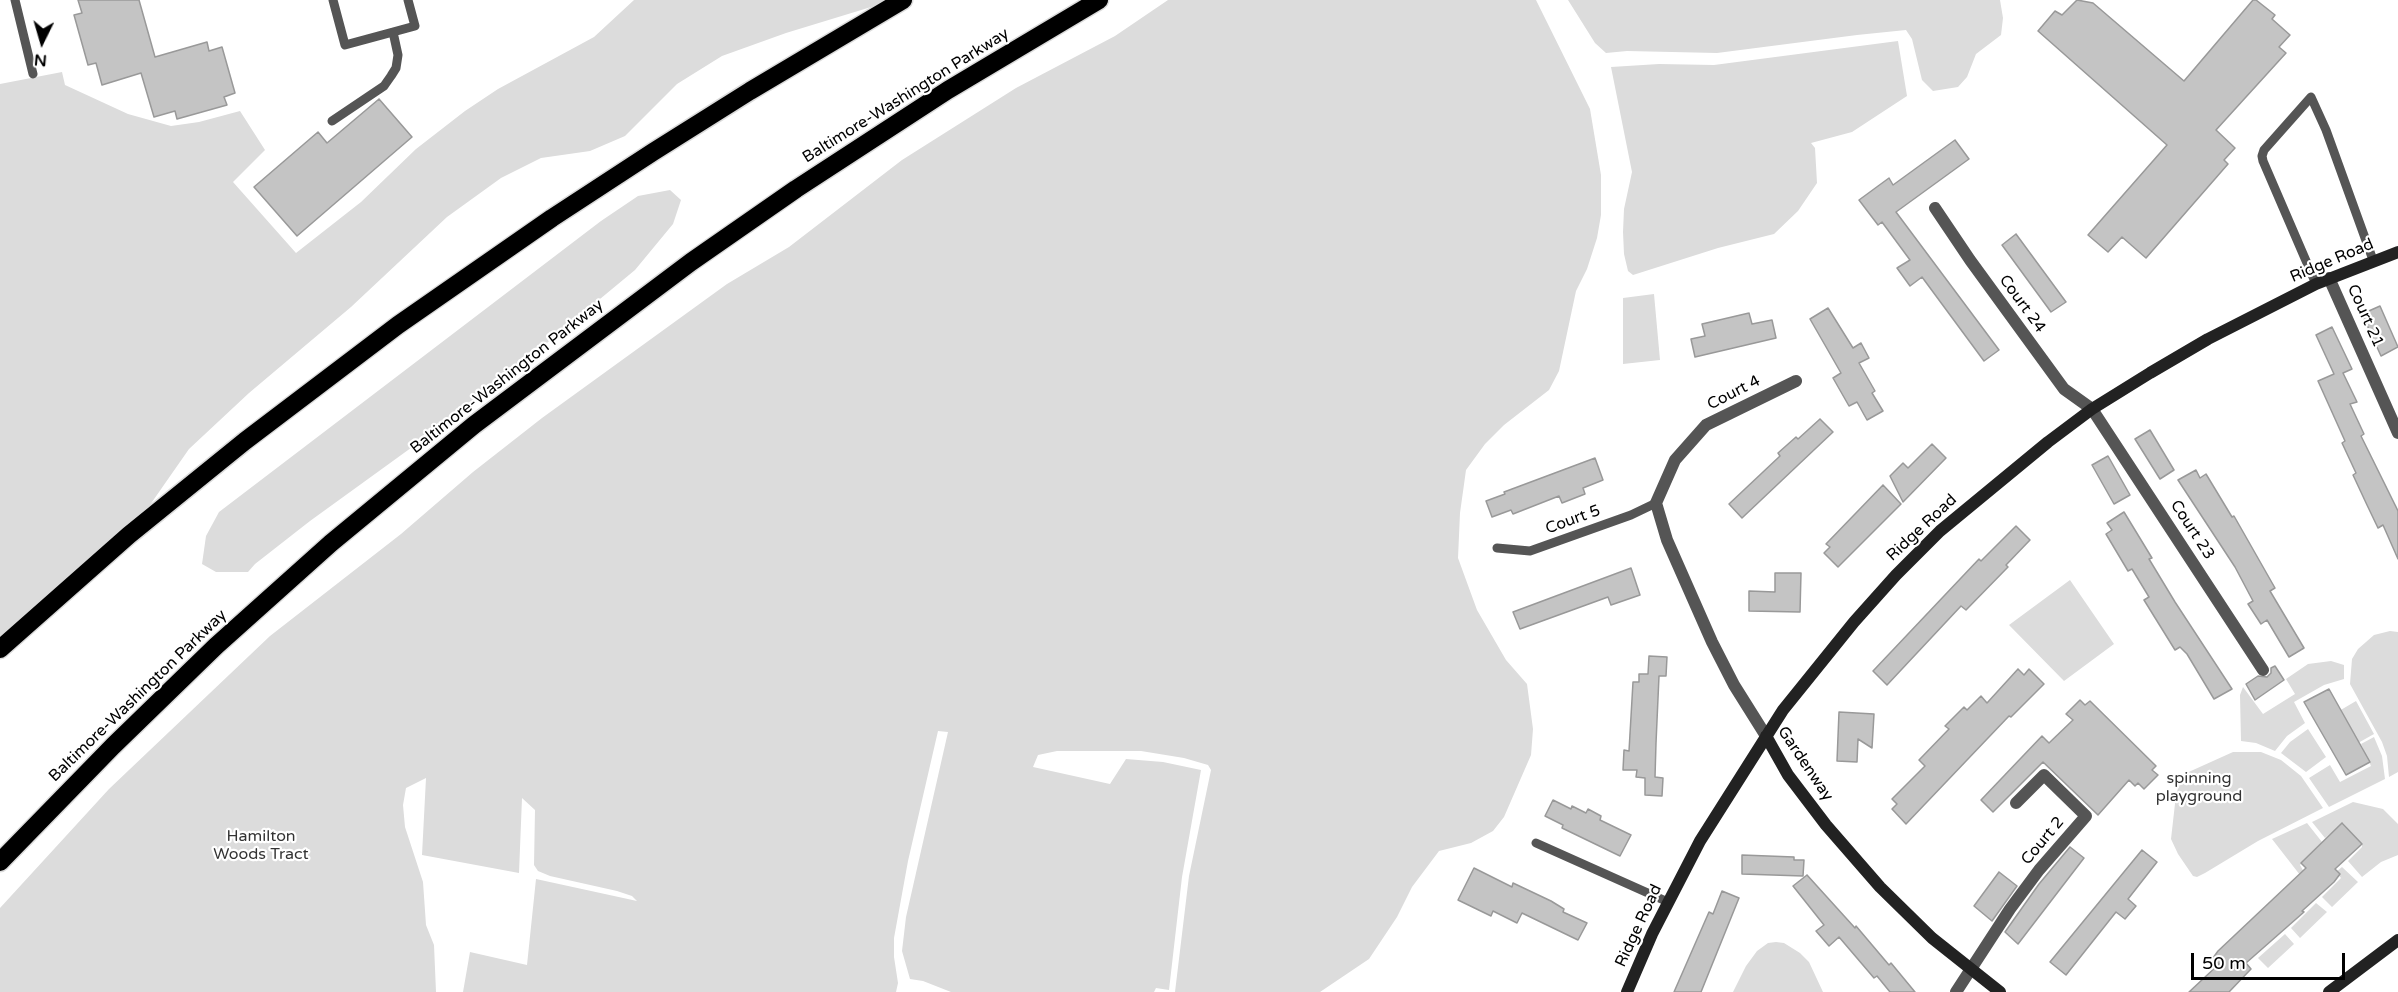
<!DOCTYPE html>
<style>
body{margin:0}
#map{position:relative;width:2398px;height:992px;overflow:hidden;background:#fff;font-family:"Varela Round",sans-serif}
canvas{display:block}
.north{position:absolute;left:12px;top:12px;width:60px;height:60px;-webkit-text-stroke:4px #fff;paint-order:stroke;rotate:185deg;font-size:16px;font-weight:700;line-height:24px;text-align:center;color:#000}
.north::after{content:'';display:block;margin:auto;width:21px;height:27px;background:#000;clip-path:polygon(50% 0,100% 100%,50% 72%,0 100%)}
.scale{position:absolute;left:2191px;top:953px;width:154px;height:27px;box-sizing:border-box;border:3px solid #000;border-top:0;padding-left:8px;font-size:18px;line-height:21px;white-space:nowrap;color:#000;-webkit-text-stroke:4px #fff;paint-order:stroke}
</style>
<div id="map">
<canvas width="2398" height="992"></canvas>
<div class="north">N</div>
<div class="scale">50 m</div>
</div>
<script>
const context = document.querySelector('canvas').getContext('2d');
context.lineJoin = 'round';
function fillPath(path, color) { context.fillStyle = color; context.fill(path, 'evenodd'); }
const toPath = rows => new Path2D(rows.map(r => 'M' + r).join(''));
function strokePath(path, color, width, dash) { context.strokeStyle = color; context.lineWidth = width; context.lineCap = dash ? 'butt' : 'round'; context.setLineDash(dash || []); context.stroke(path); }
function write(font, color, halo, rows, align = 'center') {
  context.font = font + ' "Varela Round",sans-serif'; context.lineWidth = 4.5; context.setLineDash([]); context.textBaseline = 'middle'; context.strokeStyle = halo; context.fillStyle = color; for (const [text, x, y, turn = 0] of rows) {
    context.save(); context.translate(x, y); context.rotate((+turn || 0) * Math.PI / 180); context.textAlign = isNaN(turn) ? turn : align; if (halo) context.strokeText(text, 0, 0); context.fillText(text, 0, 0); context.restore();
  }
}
fillPath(toPath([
 [634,0,894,0,786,33,722,56,677,84,625,136,590,151,541,158,501,178,447,217,351,307,249,393,189,449,129,535,0,649,0,84,62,72,65,85,128,114,171,126,199,122,240,111,265,150,233,182,296,253,361,202,416,149,465,111,498,89,594,37],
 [1168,0,1536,0,1590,109,1601,175,1601,215,1597,238,1587,269,1576,291,1559,371,1549,390,1504,425,1485,444,1466,470,1460,513,1458,558,1477,610,1506,660,1527,684,1533,729,1531,755,1504,817,1493,831,1471,843,1439,851,1412,887,1397,917,1369,959,1320,992,1175,992,1189,876,1211,770,1208,765,1184,758,1141,751,1057,751,1038,755,1033,767,1110,784,1126,759,1163,762,1201,770,1182,877,1169,990,1156,988,1154,992,951,992,923,981,910,979,902,951,906,917,948,732,938,731,908,861,894,938,894,957,898,983,896,992,463,992,470,952,527,965,536,879,637,901,632,896,617,891,550,876,538,871,534,865,535,810,522,798,519,873,422,855,426,778,406,788,403,805,405,827,423,882,426,925,434,945,436,992,0,992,0,908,109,789,270,636,401,534,473,472,542,418,727,284,789,247,902,160,1016,88,1115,36],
 [1568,0,2000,0,2003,18,2001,35,1976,54,1967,77,1958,87,1933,91,1922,80,1912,39,1906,30,1857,35,1717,53,1627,51,1606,53,1595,43],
 [1898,41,1907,96,1852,132,1811,143,1815,148,1817,183,1798,211,1774,234,1718,248,1633,275,1628,271,1624,254,1623,232,1624,209,1632,172,1611,67,1659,64,1714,65],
 [670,190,681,200,673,224,635,270,536,352,415,445,310,521,255,564,248,572,216,572,202,564,206,536,219,512,601,221,638,196],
 [1654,294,1660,360,1623,364,1623,298],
 [2070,580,2114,644,2064,681,2009,625],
 [2390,631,2398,632,2398,772,2389,777,2387,756,2382,742,2350,684,2352,659,2358,649,2374,635],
 [2331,661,2344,665,2344,679,2324,685,2294,702,2305,723,2287,736,2275,751,2256,743,2241,741,2240,695,2243,687,2263,714,2295,694,2286,679,2308,664],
 [2356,701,2374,734,2358,743,2339,711],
 [2308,729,2326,757,2306,772,2281,753,2290,742],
 [2374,737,2382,756,2385,779,2329,807,2309,778,2330,765,2340,782,2371,766,2361,744],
 [2233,752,2261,752,2281,760,2301,776,2323,808,2258,841,2205,873,2197,877,2193,876,2178,854,2171,839,2176,795,2182,775],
 [2353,802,2383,809,2398,824,2398,855,2381,862,2362,877,2348,861,2362,847,2362,844,2343,823,2325,838,2312,822],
 [2307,823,2322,842,2300,865,2304,872,2300,875,2272,839],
 [2342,867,2358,882,2332,907,2322,897,2341,878,2336,872],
 [2316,903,2327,912,2300,938,2291,928],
 [2285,934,2294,944,2268,968,2258,958],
 [1776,942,1784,943,1800,953,1809,962,1823,992,1733,992,1746,966,1757,951,1768,943]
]), '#dcdcdc');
const building = toPath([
 [78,0,139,0,155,57,207,42,209,51,222,47,235,93,224,97,227,105,177,119,175,111,154,117,141,73,102,85,96,63,88,65,74,15,82,13,78,0],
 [2077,0,2093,3,2184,81,2253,0,2256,0,2275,15,2272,19,2290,35,2279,47,2286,53,2216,130,2235,148,2224,160,2228,164,2146,258,2122,237,2108,252,2088,235,2167,145,2038,31,2055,11,2062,15,2077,0],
 [379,99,412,137,297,236,254,187,318,132,327,143,379,99],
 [1955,140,1969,159,1896,212,1999,350,1984,361,1922,277,1910,286,1897,268,1910,260,1882,222,1878,225,1859,200,1889,178,1893,185,1955,140],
 [2016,234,2066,302,2051,312,2002,245,2016,234],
 [2380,306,2398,347,2381,356,2362,314,2380,306],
 [1828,308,1853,348,1861,343,1869,358,1859,363,1875,391,1872,393,1883,411,1867,420,1857,402,1849,406,1833,378,1841,373,1810,319,1828,308],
 [1749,313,1752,324,1772,320,1776,338,1695,357,1691,339,1705,336,1702,324,1749,313],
 [2332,327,2352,369,2343,373,2357,402,2350,404,2364,434,2361,436,2398,511,2398,559,2383,525,2378,528,2367,505,2353,475,2356,473,2342,443,2345,441,2318,381,2334,374,2316,335,2332,327],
 [1820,419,1833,432,1742,518,1729,504,1780,456,1778,453,1796,437,1798,439,1820,419],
 [2150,430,2174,470,2160,479,2135,439,2150,430],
 [1932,444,1946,458,1903,502,1890,476,1903,463,1908,468,1932,444],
 [2108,456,2130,495,2114,504,2092,465,2108,456],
 [1595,458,1603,480,1583,488,1585,494,1562,503,1559,496,1513,514,1511,510,1492,517,1486,501,1505,494,1504,492,1595,458],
 [2196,470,2200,478,2206,474,2232,517,2234,516,2275,588,2270,591,2304,648,2289,657,2267,620,2261,624,2248,604,2253,601,2235,567,2178,480,2196,470],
 [1883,485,1901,504,1838,567,1824,553,1830,547,1826,544,1883,485],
 [2124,512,2152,558,2149,559,2175,602,2232,689,2214,699,2187,654,2180,647,2175,650,2144,600,2149,597,2132,569,2128,571,2106,534,2112,530,2107,523,2124,512],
 [2016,526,2030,540,2006,565,2008,567,1966,610,1961,606,1887,685,1873,671,1979,559,1981,561,2016,526],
 [1631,568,1640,595,1611,605,1608,597,1520,629,1513,612,1631,568],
 [1775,573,1801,573,1800,612,1749,611,1749,591,1775,592,1775,573],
 [1649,656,1667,657,1666,676,1659,676,1656,743,1655,777,1663,778,1662,796,1645,795,1645,778,1636,777,1637,770,1623,770,1624,750,1629,751,1633,682,1639,682,1639,674,1648,674,1649,656],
 [2275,666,2284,680,2255,700,2246,684,2258,676,2267,677,2271,673,2271,668,2275,666],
 [2018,669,2024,675,2029,669,2044,684,2011,717,2009,716,1906,824,1892,809,1897,804,1892,799,1925,766,1919,760,1949,729,1945,726,1964,707,1967,710,1981,696,1987,703,2018,669],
 [2329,689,2370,762,2346,775,2304,702,2329,689],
 [2080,700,2085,705,2090,701,2156,766,2152,770,2158,775,2144,789,2138,783,2135,786,2129,780,2098,815,2043,762,1993,812,1981,800,2042,736,2049,743,2073,720,2066,714,2080,700],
 [1839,712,1874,714,1872,748,1858,739,1857,762,1837,761,1839,712],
 [1553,800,1571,809,1572,806,1586,813,1588,809,1601,816,1600,820,1631,835,1620,856,1562,828,1563,825,1545,816,1553,800],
 [2342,823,2362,844,2335,869,2340,874,2334,882,2302,911,2304,912,2246,963,2251,969,2229,992,2189,992,2219,964,2213,958,2218,951,2306,868,2301,863,2342,823],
 [2070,847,2084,858,2018,944,2005,932,2039,884,2070,847],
 [2142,850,2157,862,2128,899,2136,906,2125,919,2116,912,2066,975,2050,962,2142,850],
 [1742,855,1794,857,1794,860,1804,860,1803,876,1742,874,1742,855],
 [1474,868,1512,887,1513,883,1551,901,1564,909,1563,912,1587,923,1578,940,1522,913,1517,923,1493,911,1491,916,1458,900,1474,868],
 [1999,872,2017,886,1992,921,1974,906,1999,872],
 [1807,875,1855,928,1856,926,1889,965,1891,963,1915,992,1890,992,1877,976,1874,978,1839,937,1829,946,1816,931,1824,925,1793,886,1807,875],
 [1722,891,1739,898,1701,992,1674,992,1709,912,1713,914,1722,891]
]);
fillPath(building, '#c4c4c4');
strokePath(building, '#999', 1.5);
const highway = toPath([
 [0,649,129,535,245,441,398,325,552,218,653,152,750,91,903,0],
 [0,862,113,746,216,646,331,543,474,425,691,262,796,189,948,90,1099,0]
]);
strokePath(highway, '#dbdbdb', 21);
strokePath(toPath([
 [15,0,33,74],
 [333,0,345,45,393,32],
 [332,121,384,86,391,76,396,68,398,55,393,32,415,26,408,0],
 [2316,284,2263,161,2262,156,2264,150,2311,97,2326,130,2373,260],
 [1497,548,1530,551,1631,515,1656,503],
 [1536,843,1668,902]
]), '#555', 9);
strokePath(toPath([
 [1935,208,1970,260,2064,389,2092,409,2263,670],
 [2329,278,2398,433],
 [1766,736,1734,685,1712,642,1667,540,1656,503,1675,460,1706,425,1796,381],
 [1956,992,2010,909,2039,870,2086,816,2044,775,2016,803]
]), '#555', 12);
strokePath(toPath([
 [1766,736,1788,775,1826,825,1880,887,1932,938,2000,992],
 [1627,992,1652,934,1700,841,1783,710,1854,622,1896,575,1940,531,2048,442,2092,409,2150,373,2208,339,2316,284,2398,252],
 [2329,992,2398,940]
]), '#222', 12);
strokePath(highway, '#000', 18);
write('16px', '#000', '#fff', [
 ["Baltimore-Washington Parkway",906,96,-32],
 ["Ridge Road",2332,261,-23],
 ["Court 24",2022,304,54],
 ["Court 21",2365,316,66],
 ["Baltimore-Washington Parkway",507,377,-38],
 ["Court 4",1734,393,-27],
 ["Court 5",1573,520,-20],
 ["Ridge Road",1922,528,-43],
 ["Court 23",2192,530,57],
 ["Baltimore-Washington Parkway",138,696,-44],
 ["Gardenway",1805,764,56],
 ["Court 2",2043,841,-50],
 ["Ridge Road",1639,926,-65]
]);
write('16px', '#333', '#fff', [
 ["spinning",2199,779],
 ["playground",2199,797],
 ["Hamilton",261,837],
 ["Woods Tract",261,855]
]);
</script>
